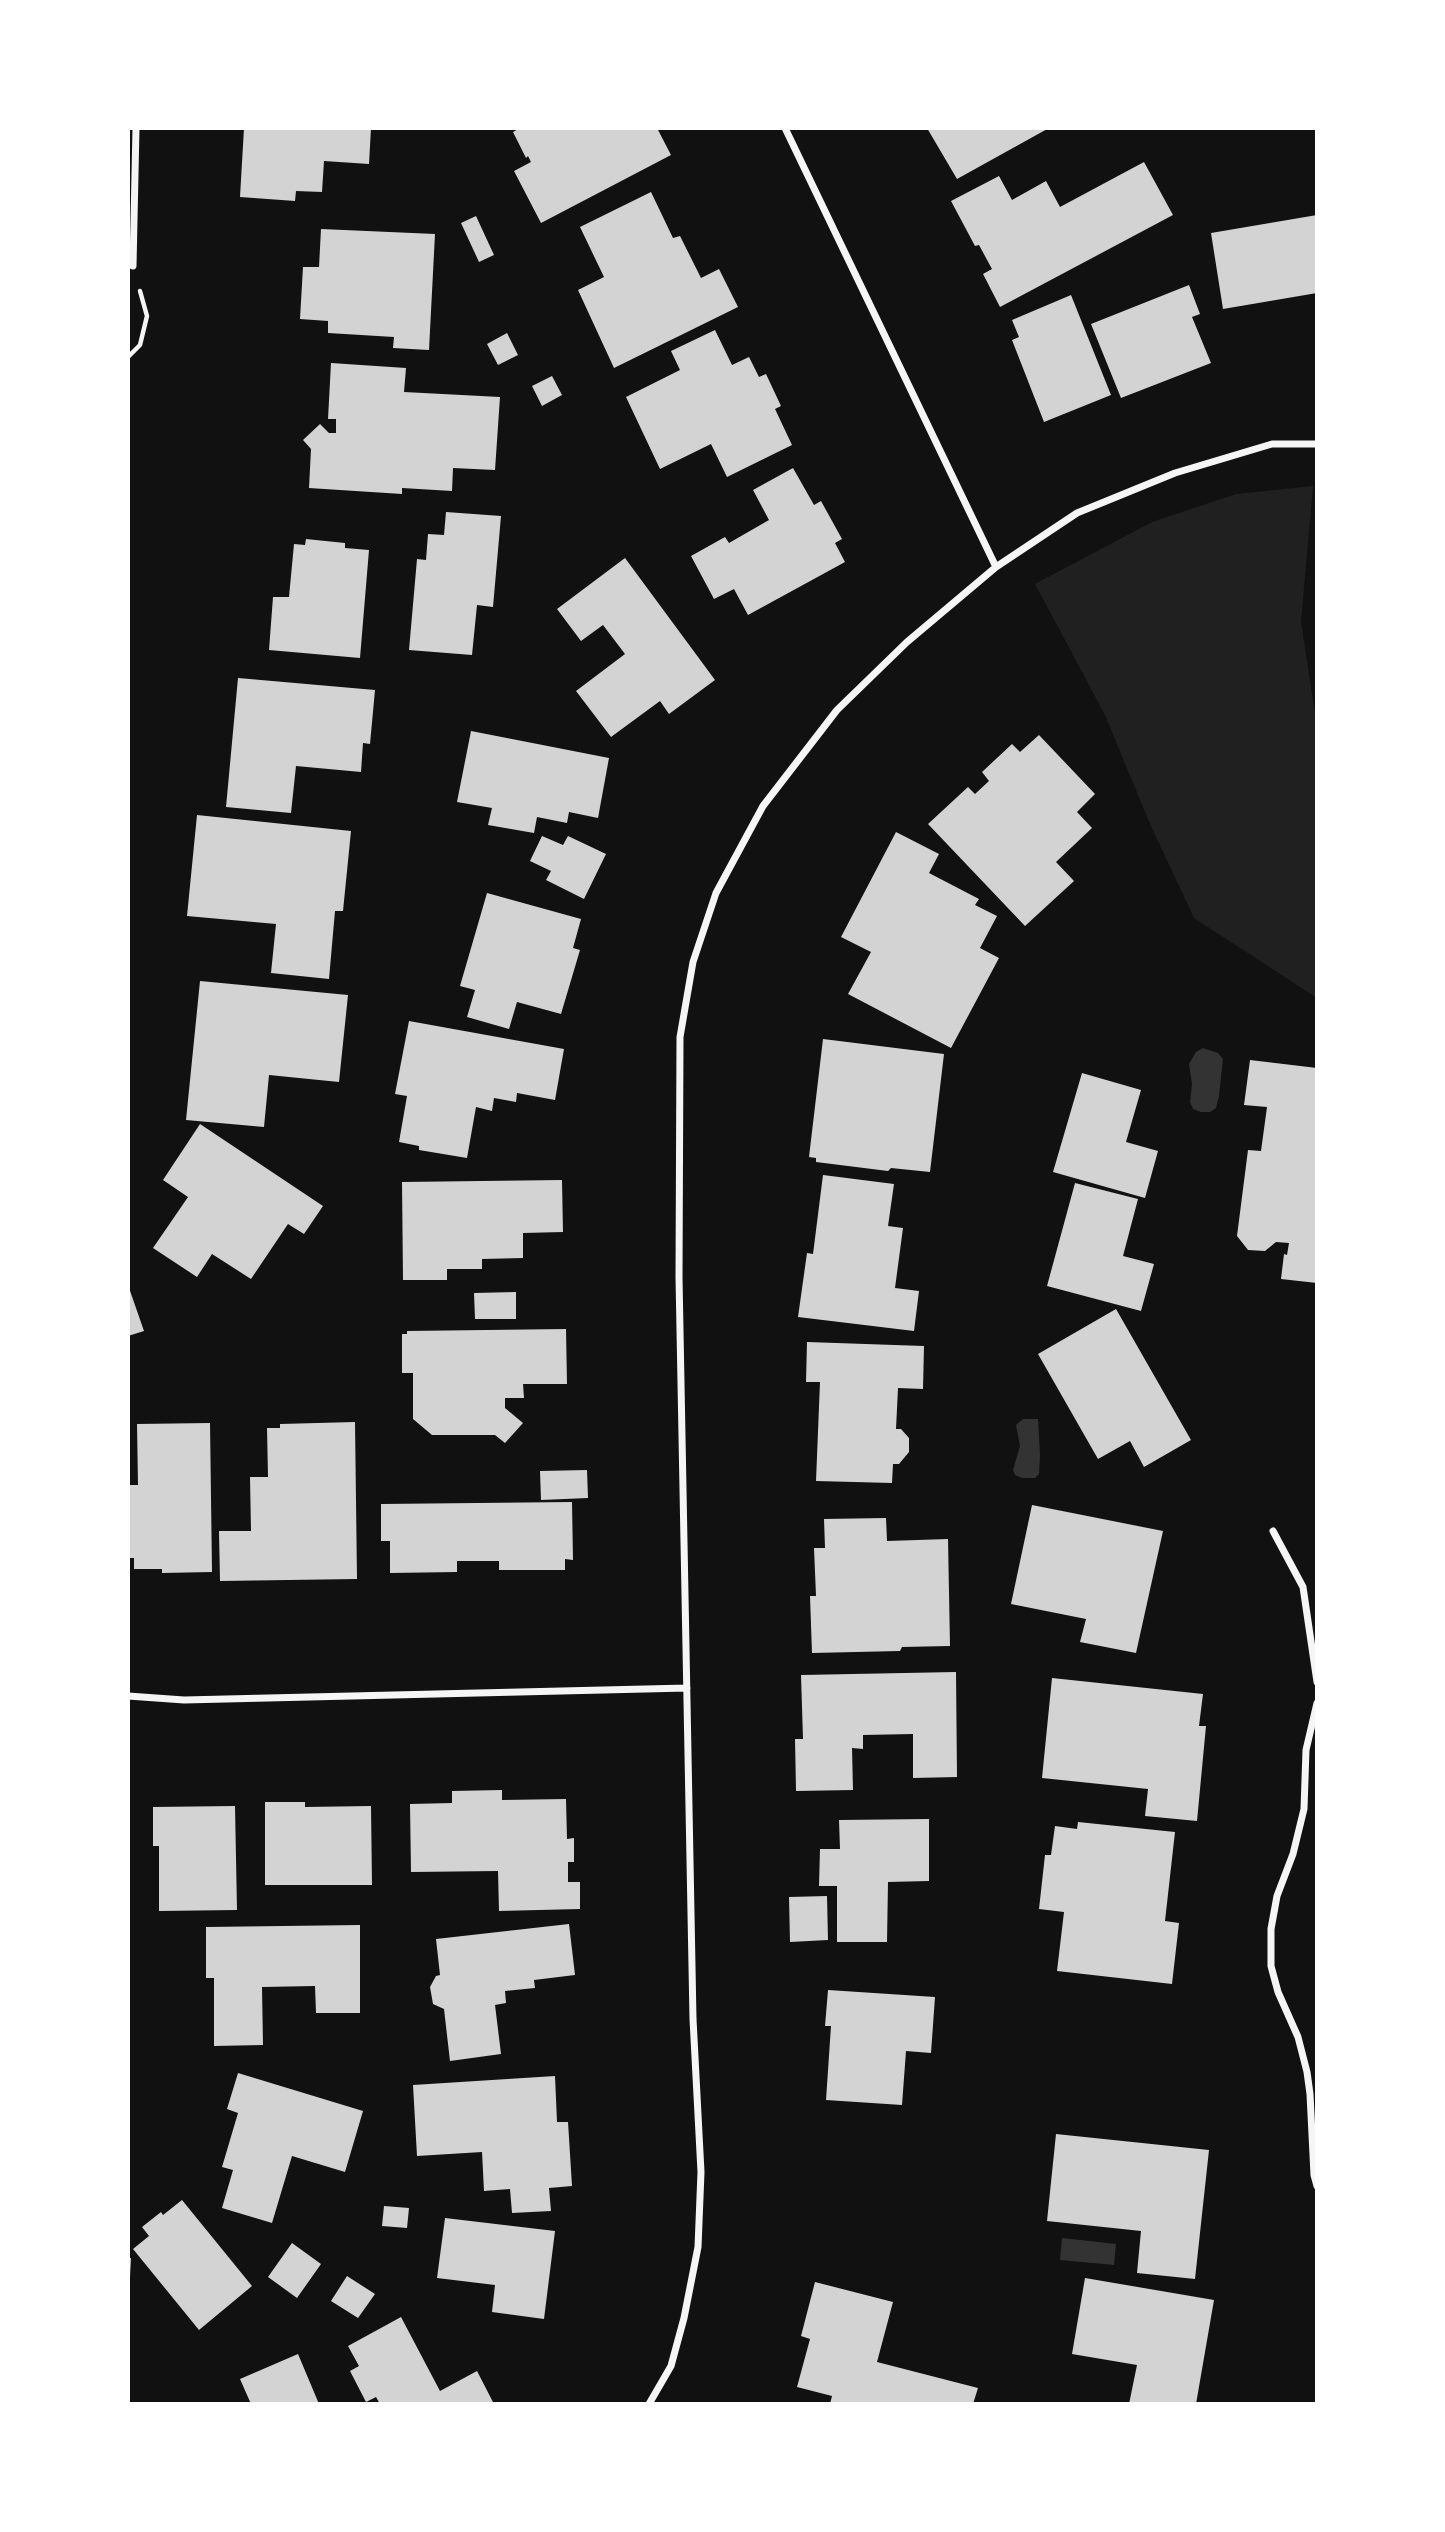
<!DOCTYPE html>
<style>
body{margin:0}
#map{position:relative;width:1445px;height:2532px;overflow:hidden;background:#111;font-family:"Open Sans",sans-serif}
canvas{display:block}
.frame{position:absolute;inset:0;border:130px solid #fff;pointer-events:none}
</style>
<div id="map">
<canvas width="1445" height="2532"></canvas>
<div class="frame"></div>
</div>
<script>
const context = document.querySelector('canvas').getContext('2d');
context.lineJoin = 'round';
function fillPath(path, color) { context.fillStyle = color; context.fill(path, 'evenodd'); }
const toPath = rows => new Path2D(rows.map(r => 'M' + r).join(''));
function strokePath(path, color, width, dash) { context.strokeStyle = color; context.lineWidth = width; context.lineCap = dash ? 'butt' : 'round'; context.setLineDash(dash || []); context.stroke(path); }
fillPath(toPath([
 [1313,486,1301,622,1317,727,1317,998,1194,918,1150,824,1105,715,1035,584,1152,522,1236,494]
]), '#202020');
fillPath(toPath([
 [1203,1048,1218,1053,1223,1059,1219,1096,1216,1108,1210,1112,1201,1112,1193,1109,1190,1102,1192,1084,1189,1064,1196,1052],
 [1023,1419,1038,1419,1040,1455,1039,1474,1035,1478,1022,1478,1015,1475,1013,1470,1020,1446,1016,1425],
 [1062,2238,1116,2244,1114,2265,1060,2260]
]), '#333');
fillPath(toPath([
 [244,128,371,128,369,164,324,161,322,192,296,191,295,201,240,197],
 [520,128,657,128,671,155,541,223,514,171,531,162,528,156,526,158,513,132],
 [927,128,1049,128,957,179],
 [1144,162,1173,215,1000,307,983,274,992,269,979,245,975,246,951,201,999,176,1012,200,1046,181,1060,207],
 [651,192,673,238,680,236,701,278,719,269,738,307,614,368,578,290,604,277,580,227],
 [1317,215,1317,293,1223,309,1211,233],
 [476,216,494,255,479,262,461,223],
 [321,229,435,234,429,350,393,348,394,337,328,333,328,321,300,319,303,267,319,267],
 [1189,285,1200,314,1192,317,1211,363,1121,398,1091,324],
 [1071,295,1111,395,1044,422,1012,340,1019,337,1012,320],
 [715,330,732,365,749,357,759,377,766,374,781,406,775,409,792,445,727,477,711,444,660,469,626,397,680,370,671,351],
 [507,333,518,355,498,365,487,344],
 [331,363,406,368,404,392,500,397,495,470,453,468,452,491,402,488,402,494,309,488,311,449,303,440,320,424,329,433,336,433,336,419,328,419],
 [552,376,562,395,542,406,532,386],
 [793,468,814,505,821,501,842,539,835,543,845,562,748,615,734,589,714,599,691,556,725,537,729,543,769,520,753,490],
 [446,512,501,516,493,607,477,605,472,655,409,650,417,559,426,560,428,534,444,535],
 [306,539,345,543,345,548,369,550,360,658,269,650,273,597,289,597,294,544,305,545],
 [625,558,715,680,669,714,660,701,611,737,576,691,625,654,603,625,581,641,557,609],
 [238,678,375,690,370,744,363,743,361,772,296,766,291,813,226,807],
 [471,731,609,758,598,818,569,812,567,823,537,817,534,833,488,825,492,808,457,802],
 [1039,735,1095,794,1077,812,1092,828,1056,862,1074,881,1025,926,928,824,968,787,975,794,989,781,982,772,1012,744,1020,752],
 [197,815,351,831,343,911,335,911,329,979,271,973,276,924,187,916],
 [896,832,939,854,929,873,979,899,975,905,997,916,980,948,999,958,951,1048,848,994,871,952,841,937],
 [542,836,563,845,568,836,606,854,584,899,546,880,551,871,530,861],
 [487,893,581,919,573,948,580,950,561,1014,517,1002,509,1029,467,1017,475,990,460,986],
 [200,981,348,995,339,1082,269,1075,264,1127,186,1120],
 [409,1021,564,1049,555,1100,517,1093,516,1102,494,1098,492,1111,476,1107,467,1158,419,1150,419,1146,399,1142,407,1096,395,1094],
 [823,1039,944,1054,930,1172,891,1168,888,1171,816,1162,816,1158,809,1157],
 [1250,1060,1317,1068,1317,1283,1281,1279,1284,1254,1287,1255,1289,1243,1276,1242,1265,1251,1248,1250,1237,1236,1248,1150,1261,1151,1267,1107,1244,1105],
 [1082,1073,1141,1090,1126,1142,1158,1151,1145,1198,1053,1172],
 [200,1124,323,1206,304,1234,288,1224,251,1279,212,1254,197,1277,153,1248,188,1197,163,1180],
 [823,1175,894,1184,888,1226,903,1228,895,1288,919,1291,914,1331,798,1317,807,1253,813,1254],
 [562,1180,563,1232,523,1233,523,1258,482,1259,482,1269,447,1269,447,1280,403,1280,402,1182],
 [1075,1183,1138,1199,1123,1256,1154,1264,1141,1311,1047,1286],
 [128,1285,144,1331,128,1336],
 [516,1292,516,1319,475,1319,474,1293],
 [1116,1309,1191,1440,1144,1467,1130,1441,1098,1459,1038,1354],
 [566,1329,567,1384,523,1384,524,1398,505,1398,505,1408,523,1423,505,1443,495,1435,432,1435,413,1419,413,1373,402,1373,402,1334,407,1334,407,1331],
 [807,1342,924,1346,923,1389,898,1388,896,1429,901,1429,909,1438,909,1452,899,1464,893,1464,892,1483,816,1481,820,1382,806,1382],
 [355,1422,357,1579,220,1581,219,1531,251,1531,250,1477,268,1477,267,1428,280,1428,280,1424],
 [210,1423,212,1572,162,1573,162,1569,134,1569,134,1558,128,1558,128,1485,138,1485,137,1424],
 [587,1470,588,1498,541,1500,540,1471],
 [572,1502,573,1560,565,1559,565,1570,499,1570,499,1561,457,1561,457,1572,390,1573,390,1541,381,1541,381,1504],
 [1032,1505,1163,1531,1136,1653,1080,1642,1086,1619,1011,1604],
 [886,1518,887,1541,948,1539,950,1646,902,1647,900,1651,812,1653,810,1596,816,1596,814,1548,825,1548,824,1519],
 [956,1672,957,1777,913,1778,913,1734,863,1735,863,1749,852,1748,853,1790,796,1791,795,1739,803,1739,801,1675],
 [1052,1678,1203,1694,1199,1726,1206,1726,1197,1821,1145,1816,1148,1789,1042,1778],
 [502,1790,502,1800,566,1799,567,1839,574,1838,574,1862,568,1862,568,1882,580,1882,580,1909,499,1911,498,1871,411,1872,410,1804,452,1803,452,1791],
 [265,1802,305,1802,305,1807,371,1806,372,1885,265,1885],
 [235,1806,237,1910,159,1911,159,1846,153,1846,153,1807],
 [929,1819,929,1881,888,1882,887,1942,837,1942,837,1886,819,1886,820,1849,840,1849,839,1820],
 [1078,1822,1175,1832,1165,1921,1179,1923,1172,1984,1057,1971,1064,1912,1039,1909,1045,1855,1051,1855,1055,1826,1077,1829],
 [827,1896,828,1940,790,1942,789,1897],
 [569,1924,575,1975,534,1980,535,1988,505,1991,506,2003,495,2005,501,2054,450,2061,444,2009,433,2004,430,1987,436,1976,440,1975,436,1939],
 [360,1925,360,2013,316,2013,315,1986,262,1987,263,2045,214,2046,214,1978,206,1978,206,1927],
 [828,1990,935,1997,931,2053,906,2051,902,2105,826,2100,831,2026,825,2026],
 [238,2073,363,2111,345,2172,292,2156,272,2223,222,2208,233,2170,222,2167,238,2113,227,2109],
 [555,2076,557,2122,568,2122,572,2186,549,2188,551,2211,512,2213,510,2189,484,2191,482,2152,417,2156,413,2085],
 [1056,2134,1209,2150,1195,2279,1137,2273,1141,2231,1047,2221],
 [182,2200,252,2286,199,2330,133,2249,149,2236,142,2227,161,2212,163,2215],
 [384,2206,409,2208,407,2228,382,2226],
 [445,2218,555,2231,544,2319,492,2312,495,2285,437,2278],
 [292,2243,321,2264,297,2298,268,2277],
 [128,2258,131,2258,130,2277,128,2277],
 [347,2276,375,2294,358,2318,331,2301],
 [1085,2278,1214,2300,1196,2404,1129,2404,1137,2365,1072,2354],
 [815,2282,893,2302,877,2362,978,2388,973,2404,830,2404,832,2396,797,2387,810,2339,801,2336],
 [401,2317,440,2391,477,2371,494,2404,380,2404,376,2397,366,2402,350,2371,359,2366,348,2346],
 [298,2354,319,2404,251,2404,240,2379]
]), '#d3d3d3');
strokePath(toPath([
 [128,357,140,345,147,316,140,291]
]), '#f5f5f5', 4.5);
strokePath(toPath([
 [785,128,996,567],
 [133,266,136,128],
 [1273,1531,1303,1587,1317,1682],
 [128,1696,184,1700,687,1688],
 [1317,1703,1306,1750,1304,1809,1293,1854,1277,1896,1271,1929,1271,1966,1278,1992,1298,2037,1307,2072,1310,2094,1314,2175,1317,2186],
 [649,2404,671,2366,684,2318,698,2247,701,2172,693,2019,679,1277,680,1037,693,962,716,893,763,806,837,710,907,642,996,567,1077,513,1175,473,1272,444,1317,444]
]), '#f5f5f5', 7);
</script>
